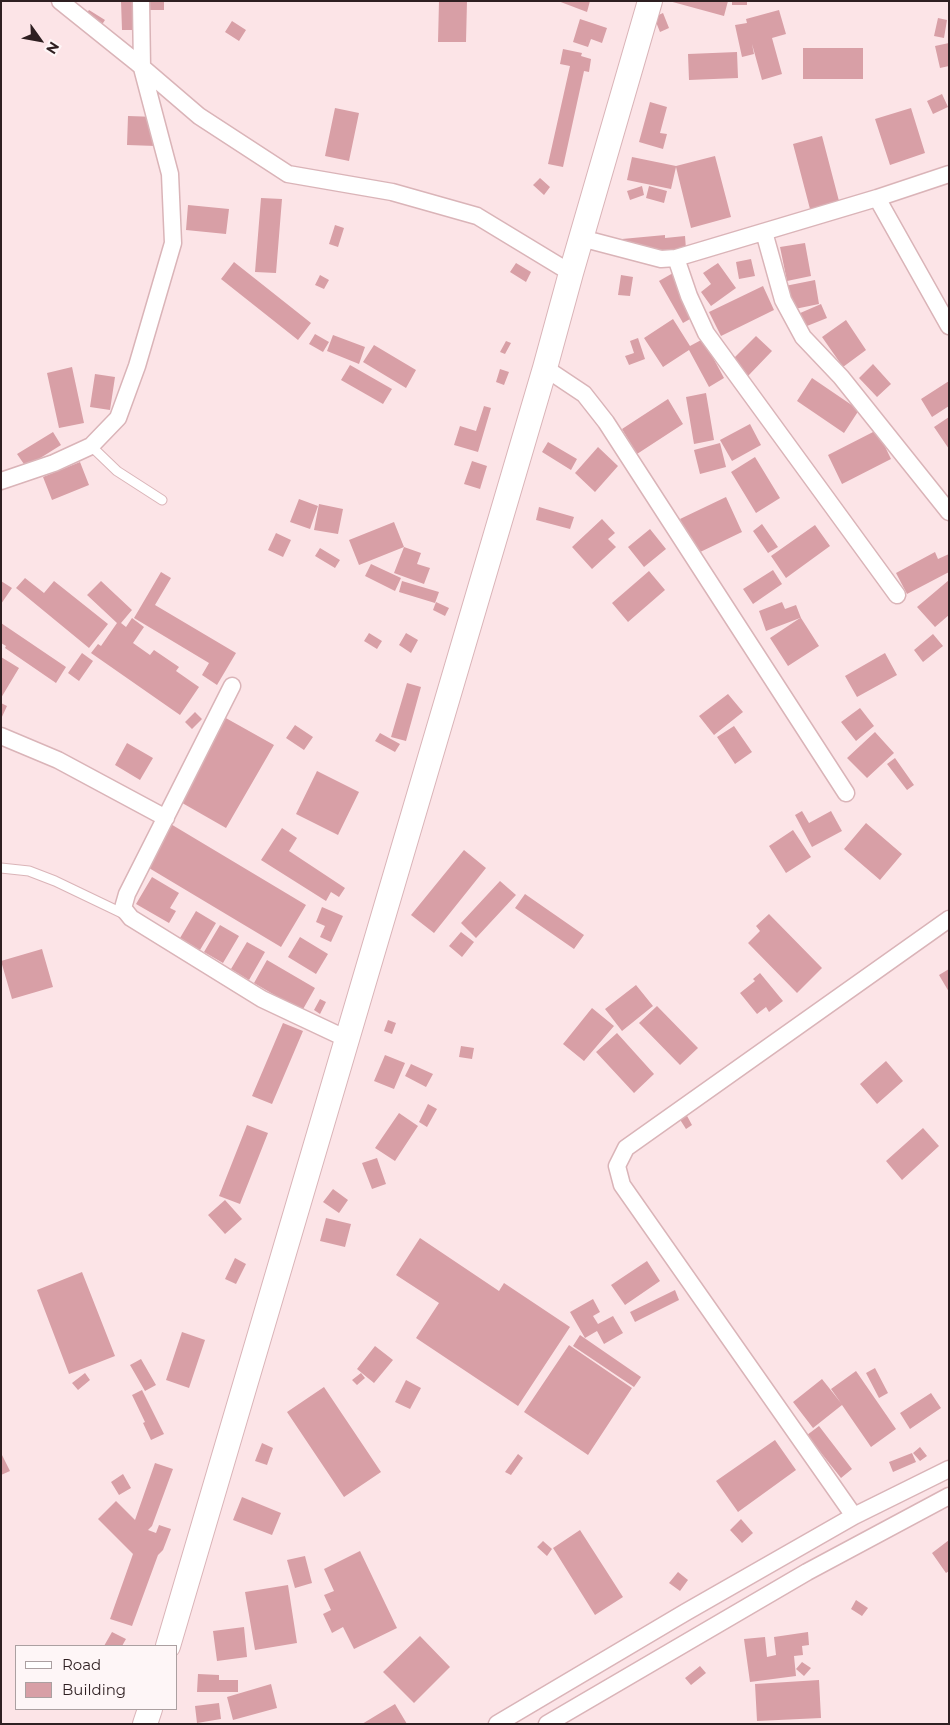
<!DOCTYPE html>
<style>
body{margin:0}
#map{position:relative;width:950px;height:1725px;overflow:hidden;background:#fce4e7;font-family:Montserrat,sans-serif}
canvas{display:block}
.frame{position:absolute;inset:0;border:2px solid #2e1f21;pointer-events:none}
.legend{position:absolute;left:15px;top:1645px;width:162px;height:65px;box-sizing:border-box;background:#fef6f7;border:1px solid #aba0a1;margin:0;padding:6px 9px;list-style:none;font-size:15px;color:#2e1f21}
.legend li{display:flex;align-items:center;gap:10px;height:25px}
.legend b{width:25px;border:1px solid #aba0a1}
.north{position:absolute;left:15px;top:15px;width:50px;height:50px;-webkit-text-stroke:4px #fef6f7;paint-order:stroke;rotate:122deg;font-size:14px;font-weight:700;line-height:20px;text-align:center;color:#2e1f21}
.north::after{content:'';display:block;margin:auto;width:18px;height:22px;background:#2e1f21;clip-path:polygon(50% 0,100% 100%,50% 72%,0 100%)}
</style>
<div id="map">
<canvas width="950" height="1725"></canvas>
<div class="frame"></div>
<ul class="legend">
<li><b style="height:6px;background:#fff"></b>Road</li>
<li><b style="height:14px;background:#d89fa6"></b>Building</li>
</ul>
<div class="north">N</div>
</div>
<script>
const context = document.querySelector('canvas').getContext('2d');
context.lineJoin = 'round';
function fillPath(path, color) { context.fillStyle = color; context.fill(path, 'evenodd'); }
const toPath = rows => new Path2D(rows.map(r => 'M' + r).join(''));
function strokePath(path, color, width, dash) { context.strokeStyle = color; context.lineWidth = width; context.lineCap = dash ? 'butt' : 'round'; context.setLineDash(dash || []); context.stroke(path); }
fillPath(toPath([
 [121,1,134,1,135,30,122,30],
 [142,1,164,1,164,10,142,10],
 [439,1,467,1,466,42,438,42],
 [558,1,590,1,587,12],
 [669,1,728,1,724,16],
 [732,1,747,1,747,5,732,5],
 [89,10,105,20,99,29,83,18],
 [779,10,786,34,772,38,782,74,762,80,752,44,754,54,742,57,735,25,747,23,746,19],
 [663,13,669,28,660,32,654,17],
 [938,18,947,20,944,38,934,36],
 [580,19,607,28,602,43,591,39,588,47,573,42],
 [232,21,246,30,239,41,225,32],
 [949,43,949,66,940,68,935,46],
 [803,48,863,48,863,79,803,79],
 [563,49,582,53,581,56,591,59,589,72,584,71,563,167,548,164,570,66,560,64],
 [737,52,738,78,689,80,688,54],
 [942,94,948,107,933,114,927,101],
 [650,102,667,107,660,133,667,134,663,149,639,142],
 [335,108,359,113,349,161,325,156],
 [911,108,925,153,890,165,875,119],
 [128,116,157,117,156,146,127,145],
 [822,136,839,201,810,209,793,144],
 [715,156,731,217,691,228,676,167,671,189,627,180,632,157,676,166],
 [540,178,550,187,544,195,533,185],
 [642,186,644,195,630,200,627,191],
 [649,186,667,191,664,203,646,198],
 [261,198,282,199,276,273,255,272],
 [188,205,229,209,226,234,186,230],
 [335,225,344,228,338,247,329,244],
 [665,235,665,238,685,236,686,249,624,255,622,239],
 [805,243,811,276,787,281,780,247],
 [751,259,755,276,739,279,736,262],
 [234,262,311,323,298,340,221,279],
 [516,263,531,272,526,282,510,272],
 [718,263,736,288,711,306,701,292,711,284,703,273],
 [673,273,697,315,683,323,659,281],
 [320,275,329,280,324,289,315,285],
 [621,275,633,277,630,296,618,295],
 [815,280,819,304,790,310,785,286],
 [763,286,774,310,721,336,709,312],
 [821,304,827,318,797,330,791,317],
 [673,319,690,346,703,339,724,378,709,387,689,350,663,367,644,338],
 [846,320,866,350,843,367,822,337],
 [315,334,329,342,323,352,309,344],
 [333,335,365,347,359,364,327,351],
 [756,336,772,351,748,376,732,360],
 [638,338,645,359,629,365,625,356,634,353,630,341],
 [506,341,511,343,505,354,500,352],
 [374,345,416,370,406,388,363,362],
 [873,364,891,384,877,397,859,378],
 [350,365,392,389,383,404,341,380],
 [72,367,84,423,59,428,47,373],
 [500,369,509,372,504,385,496,382],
 [95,374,115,377,110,410,90,407],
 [812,378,859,410,844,433,797,401],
 [949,381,949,406,932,417,921,399],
 [706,393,714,440,694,444,686,397],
 [668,399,683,424,637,454,622,429],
 [484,406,491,408,478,452,454,445,460,426,476,431],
 [949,417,949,449,934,427],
 [750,424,761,445,732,461,720,440],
 [877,430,891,459,842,484,828,455],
 [53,432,61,445,26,467,17,454],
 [548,442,577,459,571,470,542,452],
 [720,443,726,467,700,474,694,450],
 [598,447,618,466,595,492,575,473],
 [755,457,780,498,756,513,731,472],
 [472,461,487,466,480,489,464,484],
 [80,462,89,485,52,500,43,477],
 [726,497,742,532,696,554,680,519],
 [299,499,318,506,310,529,290,522],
 [319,504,343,509,338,534,314,530],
 [539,507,574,517,570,529,536,520],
 [602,519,615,533,608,539,616,547,592,569,572,547],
 [394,522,404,547,359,565,349,540],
 [762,524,778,547,768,553,753,531],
 [815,525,830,546,786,578,771,556],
 [650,529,666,549,644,567,628,547],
 [276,533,291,540,283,557,268,550],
 [404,547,421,553,417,564,430,568,424,584,394,573],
 [320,548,340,560,335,568,315,556],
 [935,552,938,559,949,554,949,572,907,594,896,573],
 [371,564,401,578,395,591,365,576],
 [773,570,782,584,753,604,743,589],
 [649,571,665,590,628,622,612,603],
 [161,572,171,578,155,605,236,653,217,685,202,675,209,663,134,618],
 [25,578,44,593,54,581,108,624,89,648,16,588],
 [949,580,949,615,935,627,917,607],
 [1,581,12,588,1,604],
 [101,581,132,610,121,623,126,627,132,618,144,627,133,643,150,655,154,650,179,667,176,671,199,687,180,715,91,653,98,644,101,646,117,623,87,595],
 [402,581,439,592,435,603,399,592],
 [436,602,449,608,445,616,433,610],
 [782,602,785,609,796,605,801,618,819,646,788,666,770,638,800,618,766,631,759,611],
 [1,623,66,667,56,683,5,648,6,646,1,643],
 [369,633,382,641,377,649,364,641],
 [406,633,418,640,411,653,399,645],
 [933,634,943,646,923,662,914,650],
 [82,653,93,661,79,681,68,673],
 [885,653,897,675,857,697,845,676],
 [1,657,19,668,1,698],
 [407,683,421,687,406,741,391,737],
 [728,694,743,712,714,735,699,716],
 [1,703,7,706,1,719],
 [860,708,874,726,856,741,841,722],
 [195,712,202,719,192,729,185,722],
 [224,717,274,745,226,828,177,800],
 [295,725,313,737,304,750,286,738],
 [734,726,752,752,735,764,717,737],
 [875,732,894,753,867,778,847,758],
 [380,733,400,744,395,752,375,741],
 [127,743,153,758,140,780,115,765],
 [895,758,914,785,907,790,887,764],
 [317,771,359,792,338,835,296,814],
 [802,811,809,823,831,811,842,831,812,847,795,815],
 [169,823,306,905,281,947,144,865],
 [866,823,902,854,880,880,844,849],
 [282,828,297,838,289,851,345,888,339,897,331,892,326,901,261,860],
 [793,830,811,857,786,873,769,846],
 [464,850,486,868,434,933,411,915],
 [152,877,179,893,170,908,176,911,169,923,136,904],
 [500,881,516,895,476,938,461,923],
 [525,894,584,935,574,949,515,908],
 [322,907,343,916,331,942,320,937,325,926,316,922],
 [196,911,216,923,200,950,180,938],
 [769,914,822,968,797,993,748,943,760,931,756,926],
 [220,925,239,936,223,963,204,952],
 [461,932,474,942,462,957,449,946],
 [300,937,328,954,316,974,288,957],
 [247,942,265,952,249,980,231,969],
 [42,949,53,987,12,999,1,961],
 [267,960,315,988,302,1011,254,983],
 [949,969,949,992,939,975],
 [760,973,783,1001,769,1012,766,1007,757,1014,740,993,755,981,753,979],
 [636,985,653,1006,622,1031,605,1009],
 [320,999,326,1002,320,1014,314,1010],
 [657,1006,698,1048,680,1065,639,1023],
 [592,1008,614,1026,584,1061,563,1044],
 [388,1020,396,1023,392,1034,384,1031],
 [283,1023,303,1031,272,1104,252,1096],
 [617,1033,654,1074,634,1093,596,1052],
 [461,1046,474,1048,472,1059,459,1057],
 [385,1055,405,1063,394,1089,374,1081],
 [886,1061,903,1081,877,1104,860,1084],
 [411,1064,433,1074,426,1087,405,1076],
 [428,1104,437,1109,427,1127,419,1122],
 [399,1113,418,1126,395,1161,375,1148],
 [686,1114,692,1125,686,1129,679,1118],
 [247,1125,268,1133,240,1204,219,1196],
 [923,1128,939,1146,902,1180,886,1161],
 [377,1158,386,1184,372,1189,362,1163],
 [333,1189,348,1200,339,1213,323,1202],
 [225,1200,242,1219,225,1234,208,1215],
 [326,1218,351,1224,345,1247,320,1241],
 [420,1238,499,1291,504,1283,570,1327,518,1406,416,1338,439,1303,396,1275],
 [235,1258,246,1264,236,1284,225,1279],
 [647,1261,660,1281,625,1305,611,1285],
 [82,1272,115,1356,69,1374,37,1290],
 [675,1290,679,1300,635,1322,630,1312],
 [593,1299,600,1312,593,1316,598,1324,613,1316,623,1333,604,1344,597,1331,585,1338,570,1312],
 [182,1332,205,1340,189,1388,166,1380],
 [580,1335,641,1377,634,1387,573,1346],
 [569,1345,632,1388,588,1455,524,1412],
 [375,1346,393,1360,374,1383,357,1369],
 [141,1359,156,1385,145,1391,130,1365],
 [875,1368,888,1393,879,1398,866,1373],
 [856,1371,896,1429,871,1447,842,1405,813,1428,793,1402,822,1379,841,1403,831,1389],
 [85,1373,90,1380,78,1390,72,1383],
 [361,1373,365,1378,357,1385,352,1380],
 [406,1380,421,1388,410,1409,395,1402],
 [324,1387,381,1472,344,1497,287,1412],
 [142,1390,164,1434,151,1440,143,1423,145,1422,132,1395],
 [931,1393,941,1408,910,1429,900,1413],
 [819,1426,852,1469,841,1478,807,1435],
 [775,1440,796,1470,738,1512,716,1481],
 [262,1443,273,1448,267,1465,255,1461],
 [920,1447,927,1456,920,1461,913,1453],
 [1,1453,10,1471,1,1475],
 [912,1453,916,1462,893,1472,889,1462],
 [518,1454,523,1458,511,1475,505,1472],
 [155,1463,173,1469,152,1526,148,1530,156,1533,159,1525,171,1529,163,1550,158,1555,132,1626,110,1619,133,1554,98,1519,116,1501,135,1520],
 [123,1474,131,1488,119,1495,111,1482],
 [242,1497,281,1513,272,1535,233,1520],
 [741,1519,753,1533,742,1543,730,1530],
 [580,1530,623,1597,595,1615,553,1548],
 [949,1540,949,1571,946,1573,932,1553],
 [543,1541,552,1549,547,1556,537,1547],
 [360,1551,397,1628,354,1649,343,1627,332,1633,323,1614,331,1610,324,1595,334,1591,324,1569],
 [305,1556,312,1583,295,1588,287,1560],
 [678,1572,688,1580,680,1591,669,1583],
 [288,1585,297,1643,255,1650,245,1592],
 [856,1600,868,1608,862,1616,851,1609],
 [244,1627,247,1657,217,1661,213,1631],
 [112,1632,126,1639,122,1646,104,1646],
 [808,1632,809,1645,802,1646,803,1655,794,1656,796,1676,750,1682,744,1639,765,1637,767,1657,776,1655,774,1637],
 [420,1636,450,1667,414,1703,383,1672],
 [802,1662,811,1668,804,1676,796,1669],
 [700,1666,706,1673,691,1685,685,1678],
 [198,1674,219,1675,219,1680,238,1680,238,1692,197,1692],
 [819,1680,821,1718,757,1721,755,1684],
 [271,1684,277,1708,233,1720,227,1697],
 [219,1703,221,1719,197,1723,195,1706],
 [395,1704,407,1724,362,1724]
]), '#d89fa6');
const service = toPath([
 [91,446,117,471,162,500],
 [1,868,29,871,55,881,126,915]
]);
const minor = toPath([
 [60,1,136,62,199,116,288,174,392,192,477,216,571,273],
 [877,198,949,326],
 [764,232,783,300,803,337,841,377,949,512],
 [581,238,661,259,676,258,877,198,949,174],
 [676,258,689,296,706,333,897,595],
 [545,368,584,394,606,422,846,793],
 [1,481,54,463,91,446,118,418,137,366,173,243,170,174,142,68,141,1],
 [232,686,127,894,123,908,131,918,262,999,347,1039],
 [1,736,58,760,166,818],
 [854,1516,622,1185,617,1166,626,1148,949,919],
 [497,1724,686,1612,854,1516,949,1469],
 [547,1724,807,1572,949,1496]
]);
const secondary = toPath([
 [168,1646,545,368,571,273,650,1],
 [145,1724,150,1709]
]);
strokePath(service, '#dab4b8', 11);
strokePath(minor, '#dab4b8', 19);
strokePath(secondary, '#dab4b8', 26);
strokePath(service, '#fff', 9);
strokePath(minor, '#fff', 16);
strokePath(secondary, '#fff', 24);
</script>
